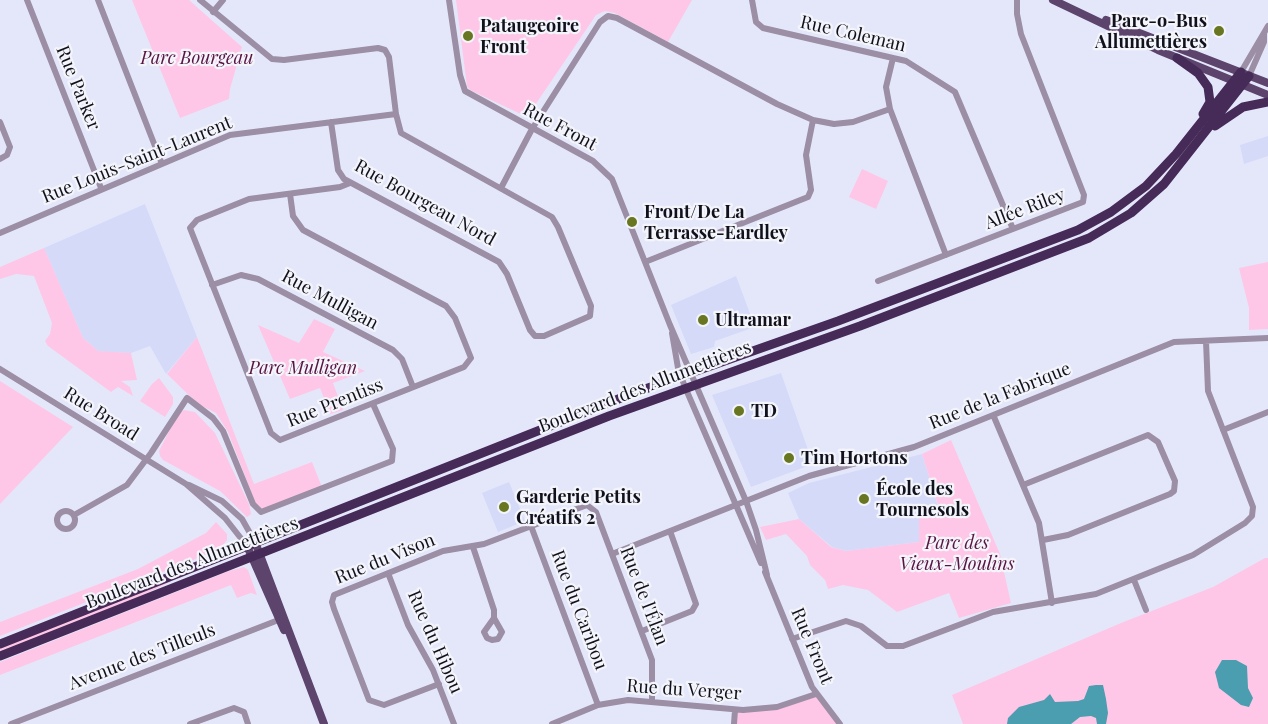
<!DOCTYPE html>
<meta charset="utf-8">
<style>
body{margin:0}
canvas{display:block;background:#e4e7fa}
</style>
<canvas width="1268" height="724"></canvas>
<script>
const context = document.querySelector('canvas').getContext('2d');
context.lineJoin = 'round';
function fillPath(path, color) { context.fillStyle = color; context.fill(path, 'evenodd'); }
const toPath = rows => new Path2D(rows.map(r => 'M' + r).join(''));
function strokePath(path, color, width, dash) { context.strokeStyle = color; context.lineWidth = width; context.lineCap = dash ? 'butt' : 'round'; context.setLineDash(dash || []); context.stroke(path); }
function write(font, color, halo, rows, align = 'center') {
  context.font = font + ' "Playfair Display",serif'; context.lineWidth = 4.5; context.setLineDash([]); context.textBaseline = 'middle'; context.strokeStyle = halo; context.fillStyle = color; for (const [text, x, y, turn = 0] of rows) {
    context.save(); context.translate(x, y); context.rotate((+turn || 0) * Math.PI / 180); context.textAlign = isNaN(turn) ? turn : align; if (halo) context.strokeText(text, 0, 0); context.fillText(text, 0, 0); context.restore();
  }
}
fillPath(toPath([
 [1268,136,1268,156,1244,164,1240,145],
 [145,204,197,337,166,374,150,346,131,353,107,352,98,351,83,338,44,248],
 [736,276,755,327,715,341,714,347,691,354,671,305],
 [781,373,813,464,751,487,712,395],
 [922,454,938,506,919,542,846,551,832,547,799,519,788,493,809,483],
 [509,482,525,521,498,532,482,493]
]), '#d5daf9');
fillPath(toPath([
 [132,0,189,0,242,47,230,89,229,99,180,118],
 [456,0,692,0,668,42,615,13,605,11,596,15,527,117,470,90,467,86],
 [862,169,888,181,876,209,849,197],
 [44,248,83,338,98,351,131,353,137,380,121,381,130,387,133,396,118,387,111,392,48,346,45,341,50,334,52,323,34,276,16,274,0,279,0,267],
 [1268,262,1268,329,1249,330,1249,308,1239,268],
 [314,319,335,329,323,352,365,371,333,383,343,410,330,414,320,388,290,399,258,325,299,343],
 [197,337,254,484,312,462,322,487,264,509,257,507,228,432,216,413,198,404,167,374],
 [159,378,173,397,173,404,165,417,140,401,152,384],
 [0,381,73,427,0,504],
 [184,410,195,412,215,433,249,504,251,514,247,517,220,491,163,460,160,456,159,451,177,415],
 [951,440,1000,554,1011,603,959,618,949,593,897,612,868,590,843,585,828,589,825,580,810,565,807,556,786,534,766,540,760,527,799,519,831,547,846,551,919,542,919,511,938,505,922,454],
 [216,522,227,534,227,540,223,545,210,551,211,553,0,636,0,622,138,569,206,533],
 [1265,558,1268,558,1268,724,963,724,952,695,1121,623,1213,587],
 [244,567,248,570,257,595,251,593,237,598,231,585,0,675,0,662,229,571],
 [169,580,170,582,129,602,0,653,0,647],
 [816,694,840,724,734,724,735,710,765,708]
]), '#ffc7e7');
fillPath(toPath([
 [1222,660,1236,660,1247,666,1248,688,1253,698,1249,707,1241,705,1219,688,1215,672],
 [1096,685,1103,685,1106,699,1108,713,1106,724,1097,724,1096,718,1091,716,1080,717,1071,724,1007,724,1008,718,1019,707,1044,700,1050,694,1055,702,1078,701,1084,699,1089,686]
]), '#4b9db0');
strokePath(toPath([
 [27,0,101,188],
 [98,0,162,164],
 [200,0,272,59,284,60,378,48,385,50,389,57,396,114,401,133,552,217,558,227,591,306,590,316,544,336,535,336,530,330,507,274,499,262,344,179,338,170,331,122],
 [449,0,460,75,465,91,593,161,612,179,670,325,746,501,756,530,767,575],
 [752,0,756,22,763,28,906,61,955,92,1013,229],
 [213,12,223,0],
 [893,58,886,87,890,109,946,255],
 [1241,72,1268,26],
 [1249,76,1264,42,1264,34],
 [813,120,834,124,853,122,890,109],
 [0,122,10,147,7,155,0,159],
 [501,188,532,129,600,22,608,16,617,18,777,104,813,120,806,155,811,190,808,197,645,262],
 [290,194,293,216,303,230,446,306,455,318,471,358,464,367,280,440,271,433,190,228,197,220,249,199,340,187,350,183],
 [0,233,230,135,396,114],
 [878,281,1083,202,1084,195,1021,34,1017,14,1017,0],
 [212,285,241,275,258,279,393,350,402,359,413,387],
 [672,333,678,368,685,387,761,563],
 [0,369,186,484,225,518,247,546],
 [994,417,1039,523,1052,603],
 [1223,430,1268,412],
 [189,485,222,501,242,519,255,542],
 [1023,485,1148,435,1158,442,1175,481,1174,491,1170,494,1068,535,1043,540],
 '57 520a9 9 0 1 1 18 0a9 9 0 1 1-18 0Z',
 [74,515,127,485,151,453,187,398,213,418,223,431,253,504,261,512,392,461,393,449,373,404],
 [531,526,598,705],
 [473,547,494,610,494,618,484,632,487,638,492,640,498,639,502,632,494,618],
 [612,554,809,476,914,447,1174,342,1268,338],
 [765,572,812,687,840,724],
 [388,573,408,625,433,670,454,724],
 [1134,580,1146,610],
 [642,631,692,611,696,604,670,531],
 [792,639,846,621,861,626,887,646,903,646,993,612,1096,594,1193,555,1245,523,1252,516,1253,507,1208,391,1206,341],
 [439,684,384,705,369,700,334,609,332,602,334,595,443,551,484,544,587,505,596,512,652,660,652,701],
 [11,724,281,619],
 [190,724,234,708,244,712,248,724],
 [552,724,598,705,628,700,743,710,777,707,816,694],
 [734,724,735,710]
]), '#9b8ea5', 6);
strokePath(toPath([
 [1053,0,1158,50,1268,95],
 [1106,20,1268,83],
 [255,542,324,724],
 [247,546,284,630]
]), '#5c446d', 8);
strokePath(toPath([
 [1177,58,1198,73,1208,87,1210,102,1203,114],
 [1215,126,1243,107,1268,102],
 [0,644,631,394,838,321,1078,230,1111,212,1146,186,1176,154,1241,72],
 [0,656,609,416,860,326,1089,238,1131,213,1164,184,1249,76]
]), '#462a58', 9);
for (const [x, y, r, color] of [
 [1219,31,6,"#687521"],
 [468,36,6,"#687521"],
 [632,222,6,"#687521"],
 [703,320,6,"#687521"],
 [739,411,6,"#687521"],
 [789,458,6,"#687521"],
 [864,499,6,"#687521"],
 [504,507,6,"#687521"]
]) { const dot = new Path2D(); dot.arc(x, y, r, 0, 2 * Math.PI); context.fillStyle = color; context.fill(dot); strokePath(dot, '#f4f5fb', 2); }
write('bold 18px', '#10111c', '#f4f5fb', [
 ["Parc-o-Bus",1207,21,"right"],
 ["Allumettières",1207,42,"right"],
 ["Pataugeoire",480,26],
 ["Front",480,47],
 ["Front/De La",644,212],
 ["Terrasse-Eardley",644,233],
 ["Ultramar",715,320],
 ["TD",751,411],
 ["Tim Hortons",801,458],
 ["École des",876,489],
 ["Tournesols",876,510],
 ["Garderie Petits",516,497],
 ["Créatifs 2",516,518]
], 'left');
write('18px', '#10111c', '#f4f5fb', [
 ["Rue Coleman",853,34,13],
 ["Rue Parker",78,88,68],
 ["Rue Front",560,127,28],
 ["Rue Louis-Saint-Laurent",137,160,-22],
 ["Rue Bourgeau Nord",425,203,29],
 ["Allée Riley",1025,209,-21],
 ["Rue Mulligan",330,300,28],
 ["Boulevard des Allumettières",645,387,-21],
 ["Rue de la Fabrique",1000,396,-22],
 ["Rue Prentiss",335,403,-22],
 ["Rue Broad",101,414,32],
 ["Rue du Vison",385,559,-22],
 ["Boulevard des Allumettières",192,563,-21],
 ["Rue de l'Élan",644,596,69],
 ["Rue du Caribou",579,610,69],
 ["Rue du Hibou",435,642,66],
 ["Rue Front",812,646,67],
 ["Avenue des Tilleuls",142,657,-21],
 ["Rue du Verger",684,690,4]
]);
write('italic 18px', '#591443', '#f4f5fb', [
 ["Parc Bourgeau",197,58],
 ["Parc Mulligan",303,368],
 ["Parc des",957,543],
 ["Vieux-Moulins",957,564]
]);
</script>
